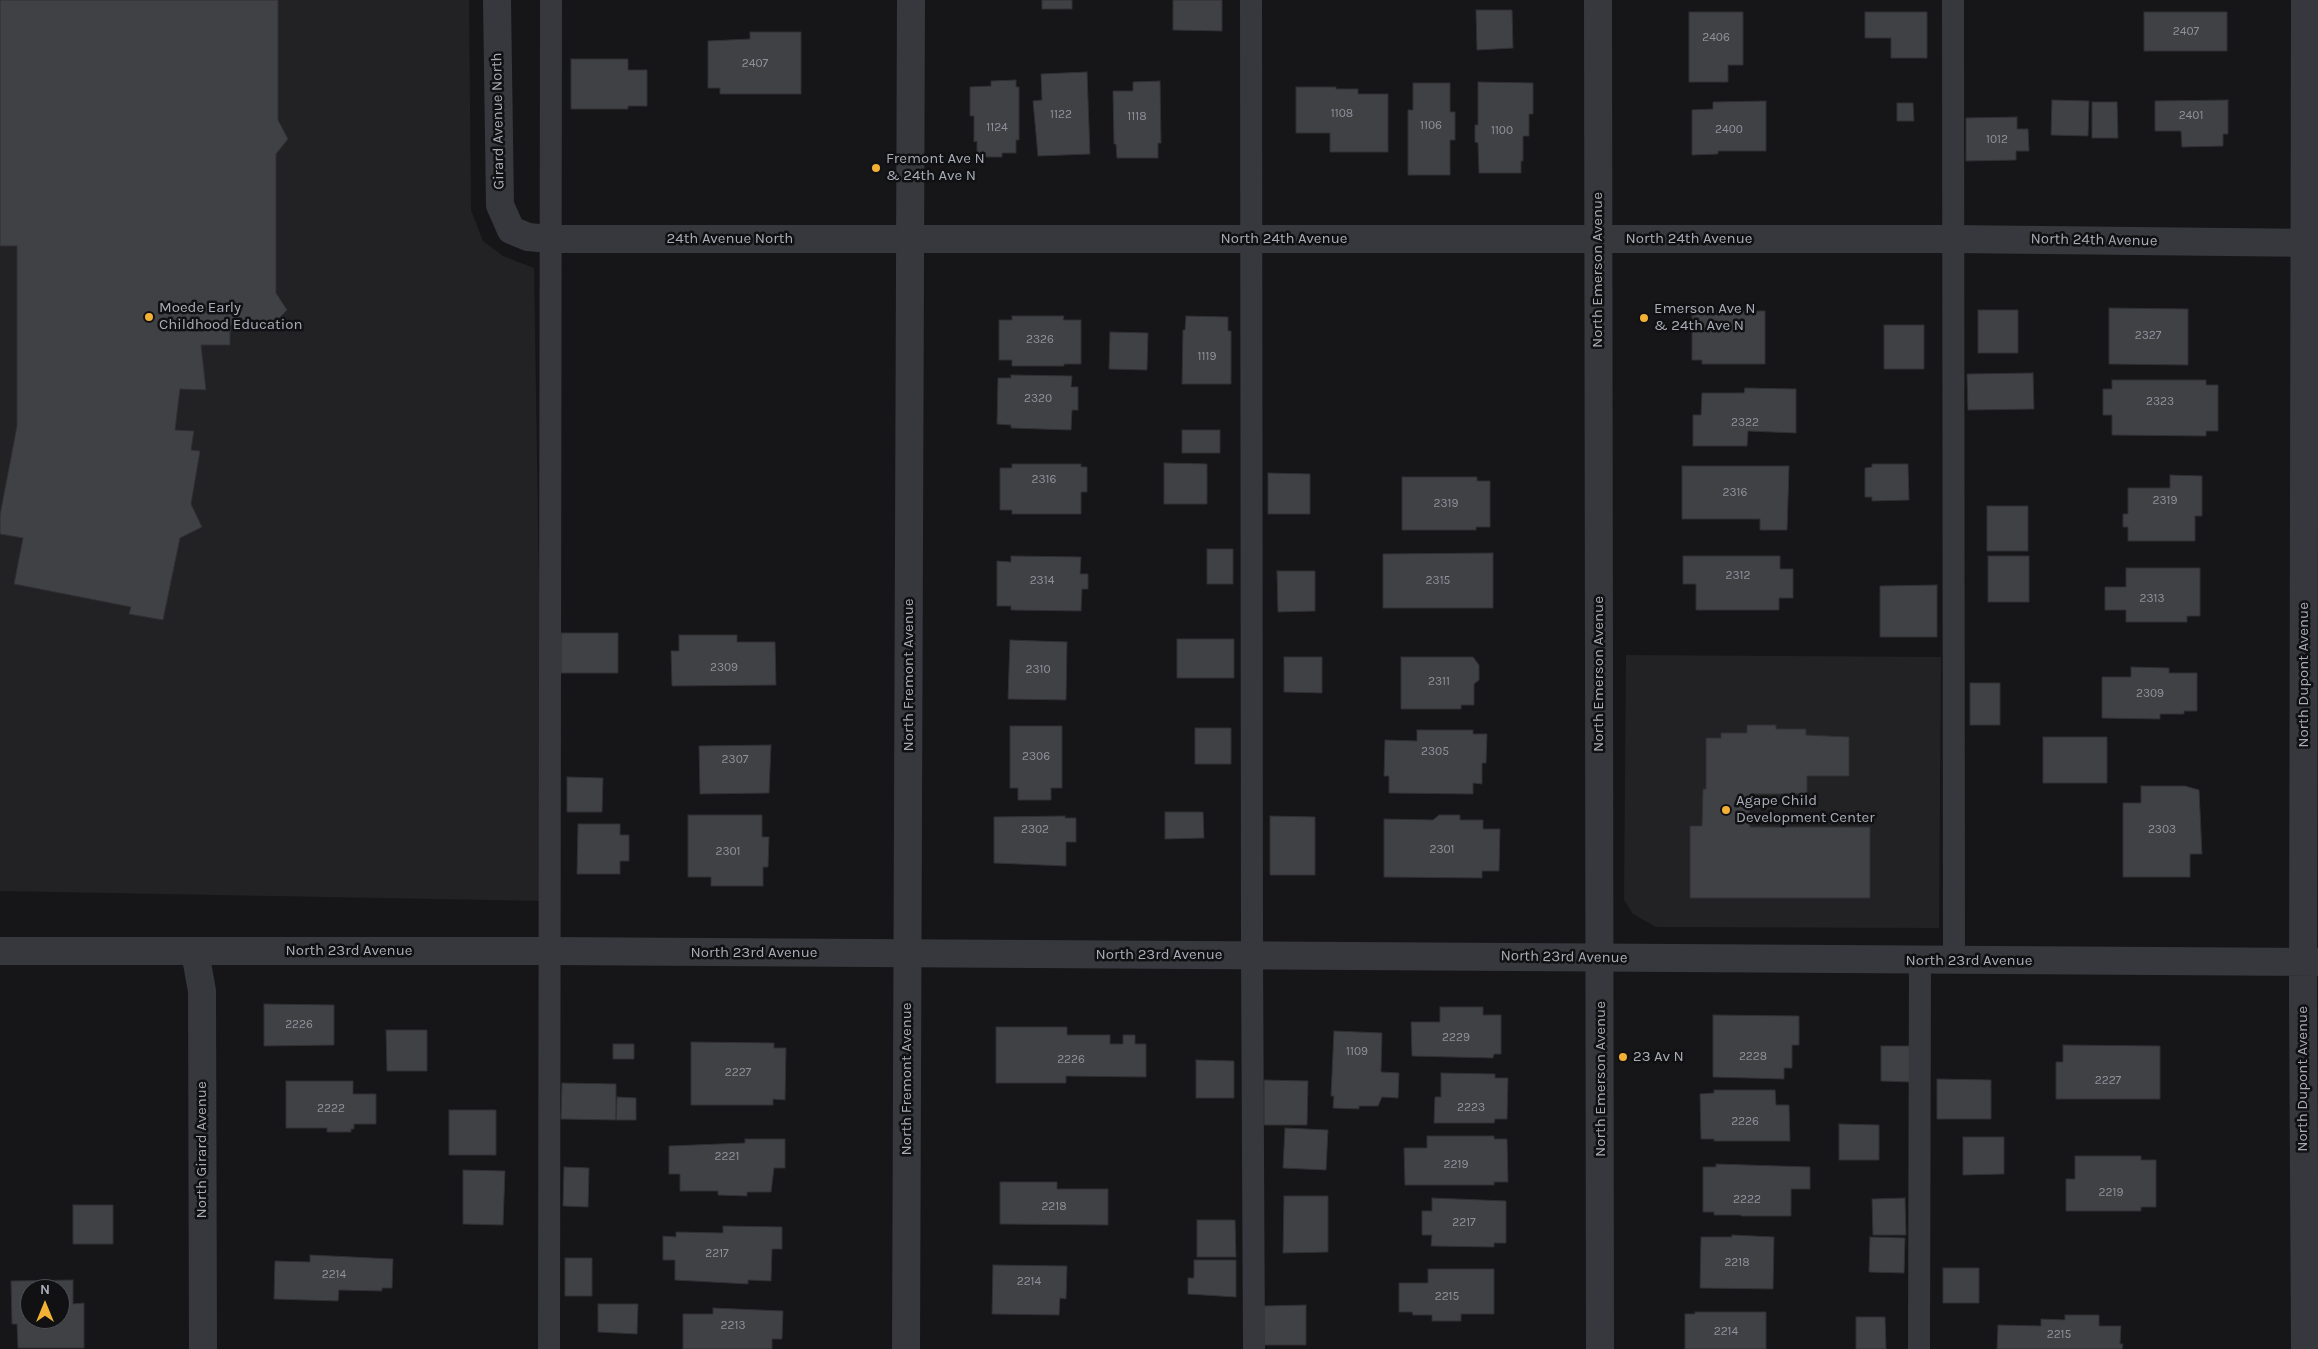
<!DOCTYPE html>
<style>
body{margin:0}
#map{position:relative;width:2318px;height:1349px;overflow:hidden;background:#161618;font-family:Karla,sans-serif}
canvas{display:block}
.north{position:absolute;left:20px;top:1279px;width:50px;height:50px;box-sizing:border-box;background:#111113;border:1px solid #4d4f55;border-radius:50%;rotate:0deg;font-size:14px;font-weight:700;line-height:20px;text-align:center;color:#a8adb8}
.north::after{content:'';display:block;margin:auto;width:18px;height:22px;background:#f2b134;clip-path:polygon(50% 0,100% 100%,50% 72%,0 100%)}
</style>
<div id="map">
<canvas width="2318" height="1349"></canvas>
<div class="north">N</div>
</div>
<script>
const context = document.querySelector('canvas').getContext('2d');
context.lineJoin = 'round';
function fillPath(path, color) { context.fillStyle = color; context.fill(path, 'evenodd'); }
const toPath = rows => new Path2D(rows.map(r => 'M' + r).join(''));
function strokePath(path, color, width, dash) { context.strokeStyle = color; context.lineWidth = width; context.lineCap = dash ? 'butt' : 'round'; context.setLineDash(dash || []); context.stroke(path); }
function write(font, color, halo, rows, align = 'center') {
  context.font = font + ' Karla,sans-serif'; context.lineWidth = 5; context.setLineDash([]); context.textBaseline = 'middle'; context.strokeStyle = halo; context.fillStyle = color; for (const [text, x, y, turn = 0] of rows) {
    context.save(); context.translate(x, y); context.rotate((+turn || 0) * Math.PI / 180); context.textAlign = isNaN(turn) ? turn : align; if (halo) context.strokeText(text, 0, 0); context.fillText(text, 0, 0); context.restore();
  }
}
fillPath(toPath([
 [0,0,469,0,471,210,483,241,503,256,534,268,544,901,0,891],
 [1626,655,1941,657,1939,928,1656,927,1633,914,1624,900]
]), '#222225');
const building = toPath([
 [0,0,278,0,278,120,288,139,276,154,276,293,287,310,273,325,230,325,230,345,201,345,206,390,180,389,175,430,194,431,191,450,200,451,191,504,202,527,180,538,163,620,129,614,131,607,14,584,23,538,0,534,0,515,17,426,17,246,0,246,0,0],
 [1042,0,1072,0,1072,9,1042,9,1042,0],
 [1173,0,1222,0,1222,31,1173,30,1173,0],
 [1476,10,1512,10,1513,48,1477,50,1476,10],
 [1689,12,1743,12,1743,65,1728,65,1728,82,1689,82,1689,12],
 [1865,12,1927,12,1927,58,1891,58,1891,38,1865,38,1865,12],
 [2144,12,2227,12,2227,51,2144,51,2144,12],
 [750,32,801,32,801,94,720,94,720,88,708,88,708,41,750,39,750,32],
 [571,59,628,59,628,70,647,70,647,106,628,106,628,109,571,109,571,59],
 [1087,72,1090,154,1038,156,1033,101,1042,100,1041,74,1087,72],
 [1016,80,1016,87,1019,87,1019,140,1016,140,1016,153,1002,153,1002,157,977,157,977,141,974,142,974,116,970,116,970,87,991,86,991,81,1016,80],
 [1160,81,1161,143,1158,143,1158,158,1117,158,1116,144,1114,144,1113,91,1133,91,1133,82,1160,81],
 [1478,82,1533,83,1533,114,1529,114,1529,136,1523,136,1523,161,1521,161,1521,173,1479,173,1478,143,1475,142,1475,125,1478,125,1478,82],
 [1413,83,1450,83,1450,112,1455,112,1455,140,1450,140,1450,175,1408,175,1408,110,1413,110,1413,83],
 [1296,87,1336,87,1336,89,1358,89,1358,94,1388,94,1388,152,1330,152,1330,133,1296,133,1296,87],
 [2052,100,2089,101,2088,136,2051,135,2052,100],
 [2228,100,2228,134,2223,134,2223,146,2182,147,2181,131,2155,131,2155,101,2228,100],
 [1766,101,1766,151,1718,151,1718,154,1692,155,1692,110,1713,109,1713,102,1766,101],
 [2092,102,2117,102,2118,138,2092,138,2092,102],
 [1897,103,1913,103,1914,121,1897,121,1897,103],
 [2017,117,2017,129,2028,129,2029,151,2016,151,2016,160,1966,161,1966,118,2017,117],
 [2109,308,2188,309,2188,365,2109,364,2109,308],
 [1978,310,2018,310,2018,353,1978,353,1978,310],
 [1703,311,1765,311,1765,364,1702,364,1702,360,1692,360,1692,314,1703,314,1703,311],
 [1012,316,1064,316,1063,320,1081,320,1081,364,1064,364,1064,366,1012,366,1012,360,999,360,999,320,1012,320,1012,316],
 [1186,316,1228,317,1228,331,1231,331,1231,384,1182,384,1183,330,1185,330,1186,316],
 [1884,325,1924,325,1924,369,1884,369,1884,325],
 [1110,332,1148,333,1147,370,1109,369,1110,332],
 [2033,373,2034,409,1968,410,1967,374,2033,373],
 [1011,375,1072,376,1071,387,1078,387,1078,410,1072,410,1071,430,1011,428,1011,425,997,424,998,378,1011,378,1011,375],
 [2112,380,2206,380,2206,385,2218,385,2218,431,2206,431,2206,436,2112,435,2112,415,2103,415,2103,389,2112,389,2112,380],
 [1745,388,1796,389,1796,433,1748,431,1747,446,1693,446,1693,415,1701,415,1702,393,1744,393,1745,388],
 [1182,430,1220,430,1220,453,1182,453,1182,430],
 [1164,463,1207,464,1207,504,1164,504,1164,463],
 [1012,464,1081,464,1081,467,1087,467,1087,492,1081,492,1081,514,1012,514,1012,510,1000,510,1000,468,1012,468,1012,464],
 [1872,464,1908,464,1909,500,1872,501,1872,497,1865,497,1865,468,1872,467,1872,464],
 [1682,466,1789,466,1787,530,1760,530,1760,519,1682,519,1682,466],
 [1268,473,1310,474,1310,514,1268,514,1268,473],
 [2170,475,2202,476,2202,516,2195,516,2195,541,2128,541,2128,527,2123,527,2123,514,2128,514,2128,488,2170,488,2170,475],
 [1402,477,1477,477,1477,481,1490,481,1490,527,1476,527,1476,530,1402,530,1402,477],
 [1987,506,2028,506,2028,551,1987,551,1987,506],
 [1207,549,1233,549,1233,584,1207,584,1207,549],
 [1493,553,1493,608,1383,608,1383,554,1493,553],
 [1011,556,1081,557,1080,574,1088,574,1088,589,1082,589,1081,611,1011,610,1011,606,997,606,997,561,1011,562,1011,556],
 [1683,556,1780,556,1780,569,1793,569,1793,598,1779,598,1779,610,1696,610,1696,584,1683,584,1683,556],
 [1988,556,2029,556,2029,602,1988,602,1988,556],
 [2126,568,2200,568,2200,616,2187,616,2187,622,2126,622,2126,610,2105,610,2105,587,2126,587,2126,568],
 [1277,571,1315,571,1315,611,1278,612,1277,571],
 [1937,585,1937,637,1880,637,1880,586,1937,585],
 [561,633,618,633,618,673,561,673,561,633],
 [679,635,737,635,737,642,775,642,776,685,672,686,671,651,679,651,679,635],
 [1177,639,1234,639,1234,678,1177,678,1177,639],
 [1010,640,1067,642,1066,700,1008,699,1010,640],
 [1284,657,1322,657,1322,693,1284,692,1284,657],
 [1401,657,1473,657,1479,665,1479,680,1474,684,1474,705,1461,705,1461,709,1401,709,1401,657],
 [2131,667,2169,668,2169,673,2197,673,2197,711,2184,711,2184,714,2160,714,2160,719,2102,718,2102,677,2131,677,2131,667],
 [1970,683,2000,683,2000,725,1970,725,1970,683],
 [1747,725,1776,725,1776,729,1806,729,1806,735,1849,737,1849,776,1807,776,1807,794,1750,794,1750,827,1870,827,1870,898,1690,898,1690,826,1702,826,1703,789,1706,789,1706,738,1721,738,1721,733,1747,733,1747,725],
 [1010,726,1062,726,1062,788,1051,788,1051,800,1018,800,1018,788,1010,788,1010,726],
 [1195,728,1231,728,1231,764,1195,764,1195,728],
 [1417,730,1473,730,1473,734,1487,734,1486,763,1482,763,1482,784,1473,783,1473,794,1389,793,1389,776,1384,776,1385,740,1417,741,1417,730],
 [2043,737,2107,737,2107,783,2043,783,2043,737],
 [771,745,769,793,700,794,699,746,771,745],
 [567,777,603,778,602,812,567,812,567,777],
 [2141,786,2185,786,2199,790,2202,854,2190,854,2190,877,2123,877,2123,803,2141,803,2141,786],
 [1165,812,1203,812,1204,838,1165,839,1165,812],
 [688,815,762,815,762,837,769,837,768,867,763,867,763,886,711,886,711,877,688,877,688,815],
 [1439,815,1460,815,1460,820,1483,820,1483,829,1500,829,1499,871,1482,871,1482,878,1384,877,1384,819,1433,820,1439,815],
 [1065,816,1065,818,1076,818,1076,842,1066,842,1066,866,994,863,994,817,1065,816],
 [1270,816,1315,817,1315,875,1270,875,1270,816],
 [578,824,620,824,620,835,629,835,629,861,620,861,620,874,577,874,578,824],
 [264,1004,334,1005,334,1045,264,1046,264,1004],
 [1440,1007,1483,1007,1483,1015,1501,1015,1501,1054,1494,1054,1493,1058,1412,1056,1411,1022,1440,1022,1440,1007],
 [1713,1015,1799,1016,1799,1045,1792,1045,1792,1068,1784,1068,1784,1079,1713,1077,1713,1015],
 [996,1027,1067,1027,1067,1035,1110,1035,1110,1044,1123,1044,1123,1035,1135,1035,1135,1044,1146,1044,1146,1077,1066,1076,1066,1083,996,1083,996,1027],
 [386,1030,427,1030,427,1071,387,1071,386,1030],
 [1334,1031,1382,1033,1381,1072,1399,1073,1398,1098,1382,1097,1378,1106,1359,1106,1359,1109,1333,1108,1334,1096,1331,1096,1334,1031],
 [691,1042,774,1043,774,1048,786,1048,785,1100,773,1099,773,1105,691,1105,691,1042],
 [613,1044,634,1044,634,1059,613,1059,613,1044],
 [2063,1045,2160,1046,2160,1099,2056,1099,2056,1062,2063,1062,2063,1045],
 [1881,1046,1910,1046,1910,1082,1881,1081,1881,1046],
 [1196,1060,1234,1061,1234,1098,1196,1098,1196,1060],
 [1441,1073,1495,1074,1495,1078,1508,1078,1507,1119,1495,1119,1494,1123,1434,1123,1435,1097,1441,1097,1441,1073],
 [1937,1079,1991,1080,1991,1119,1937,1119,1937,1079],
 [1264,1080,1308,1081,1307,1125,1264,1125,1264,1080],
 [286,1081,353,1081,353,1094,376,1094,376,1124,354,1124,354,1129,351,1129,351,1132,327,1132,327,1128,286,1128,286,1081],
 [562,1083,616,1084,616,1120,561,1119,562,1083],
 [1714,1090,1775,1090,1776,1105,1789,1105,1790,1141,1714,1141,1714,1139,1701,1139,1700,1094,1714,1093,1714,1090],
 [617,1097,636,1098,636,1120,616,1120,617,1097],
 [449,1110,496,1110,496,1155,449,1155,449,1110],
 [1839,1124,1879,1125,1879,1160,1839,1160,1839,1124],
 [1285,1128,1328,1130,1326,1170,1283,1168,1285,1128],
 [1427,1136,1494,1136,1494,1139,1507,1139,1508,1182,1494,1182,1494,1185,1405,1185,1404,1148,1427,1148,1427,1136],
 [1963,1137,2004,1137,2004,1174,1963,1175,1963,1137],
 [745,1139,785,1139,785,1168,774,1168,771,1192,747,1192,747,1196,718,1195,718,1191,680,1191,680,1174,669,1174,669,1146,745,1143,745,1139],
 [2075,1156,2141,1156,2141,1160,2156,1160,2156,1207,2141,1207,2141,1211,2066,1211,2066,1179,2075,1179,2075,1156],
 [1716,1164,1810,1167,1810,1189,1791,1189,1791,1216,1741,1216,1741,1215,1714,1215,1714,1212,1703,1212,1703,1167,1716,1167,1716,1164],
 [564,1167,589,1168,588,1207,563,1206,564,1167],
 [463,1170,505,1171,503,1225,463,1224,463,1170],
 [1000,1182,1057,1182,1057,1189,1108,1189,1108,1225,1000,1224,1000,1182],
 [1284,1196,1328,1196,1328,1252,1283,1253,1284,1196],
 [1432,1198,1506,1201,1506,1243,1494,1243,1494,1247,1431,1246,1432,1235,1422,1235,1422,1211,1432,1211,1432,1198],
 [1905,1198,1906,1235,1873,1235,1872,1199,1905,1198],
 [73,1205,113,1205,113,1244,73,1244,73,1205],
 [1197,1220,1235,1220,1236,1257,1197,1257,1197,1220],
 [723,1226,782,1227,782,1249,772,1249,771,1281,748,1280,748,1284,675,1280,675,1260,663,1260,663,1236,676,1237,676,1232,723,1233,723,1226],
 [1732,1235,1774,1237,1773,1289,1700,1288,1701,1237,1732,1237,1732,1235],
 [1870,1237,1905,1238,1904,1273,1869,1272,1870,1237],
 [310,1255,393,1259,392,1288,382,1288,382,1291,339,1290,338,1301,274,1299,275,1261,310,1262,310,1255],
 [565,1258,592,1258,592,1296,565,1296,565,1258],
 [1194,1260,1236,1260,1236,1297,1188,1294,1188,1278,1194,1278,1194,1260],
 [993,1265,1067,1266,1066,1299,1060,1298,1059,1315,992,1314,993,1265],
 [1943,1268,1979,1268,1979,1303,1943,1303,1943,1268],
 [1428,1269,1494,1269,1494,1314,1461,1314,1461,1321,1432,1321,1432,1315,1413,1315,1412,1312,1399,1312,1399,1283,1428,1283,1428,1269],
 [73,1280,73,1304,84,1303,84,1348,18,1348,17,1324,12,1324,11,1281,73,1280],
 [30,1289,60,1289,60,1319,30,1319,30,1289],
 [598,1304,638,1304,637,1334,598,1332,598,1304],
 [1306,1305,1306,1345,1263,1345,1263,1306,1306,1305],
 [713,1308,783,1311,782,1339,772,1339,772,1349,683,1349,683,1314,713,1314,713,1308],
 [1695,1312,1766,1312,1766,1349,1685,1349,1685,1314,1695,1314,1695,1312],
 [2065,1315,2099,1315,2099,1326,2121,1326,2120,1344,2123,1344,2122,1349,1997,1349,1998,1325,2041,1326,2041,1319,2065,1320,2065,1315],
 [1856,1317,1885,1317,1886,1349,1856,1349,1856,1317]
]);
fillPath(building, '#404145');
strokePath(building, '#303034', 1);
strokePath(toPath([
 [1251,0,1252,955,1254,1349],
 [1953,0,1954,961],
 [549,1349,551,0],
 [1919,1349,1920,960]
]), '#37383d', 22);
strokePath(toPath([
 [497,0,500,205,511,230,528,237,550,239,1952,239,2318,243],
 [2305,0,2303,996,2305,1349],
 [0,951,549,951,2318,962],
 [195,952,202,991,203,1349]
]), '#37383d', 28);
strokePath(toPath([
 [1598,0,1600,1349],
 [906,1349,911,0]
]), '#37383d', 28);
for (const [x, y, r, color] of [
 [876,168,5,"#f2b134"],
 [149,317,5,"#f2b134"],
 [1644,318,5,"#f2b134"],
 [1726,810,5,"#f2b134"],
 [1623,1057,5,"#f2b134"]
]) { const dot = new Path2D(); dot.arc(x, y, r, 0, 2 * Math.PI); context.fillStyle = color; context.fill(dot); strokePath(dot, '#111113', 2); }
write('12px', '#8e929b', null, [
 ["2407",2186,32],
 ["2406",1716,38],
 ["2407",755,64],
 ["1108",1342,114],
 ["1122",1061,115],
 ["2401",2191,116],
 ["1118",1137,117],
 ["1106",1431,126],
 ["1124",997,128],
 ["2400",1729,130],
 ["1100",1502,131],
 ["1012",1997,140],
 ["2327",2148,336],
 ["2326",1040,340],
 ["1119",1207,357],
 ["2320",1038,399],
 ["2323",2160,402],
 ["2322",1745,423],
 ["2316",1044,480],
 ["2316",1735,493],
 ["2319",2165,501],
 ["2319",1446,504],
 ["2312",1738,576],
 ["2314",1042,581],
 ["2315",1438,581],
 ["2313",2152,599],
 ["2309",724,668],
 ["2310",1038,670],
 ["2311",1439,682],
 ["2309",2150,694],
 ["2305",1435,752],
 ["2306",1036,757],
 ["2307",735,760],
 ["2302",1035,830],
 ["2303",2162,830],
 ["2301",1442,850],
 ["2301",728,852],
 ["2226",299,1025],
 ["2229",1456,1038],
 ["1109",1357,1052],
 ["2228",1753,1057],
 ["2226",1071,1060],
 ["2227",738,1073],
 ["2227",2108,1081],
 ["2223",1471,1108],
 ["2222",331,1109],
 ["2226",1745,1122],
 ["2221",727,1157],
 ["2219",1456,1165],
 ["2219",2111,1193],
 ["2222",1747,1200],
 ["2218",1054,1207],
 ["2217",1464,1223],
 ["2217",717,1254],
 ["2218",1737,1263],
 ["2214",334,1275],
 ["2214",1029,1282],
 ["2215",1447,1297],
 ["2213",733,1326],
 ["2214",1726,1332],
 ["2215",2059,1335]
]);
write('15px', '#a8adb8', '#111113', [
 ["Girard Avenue North",498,121,-91],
 ["24th Avenue North",730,239],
 ["North 24th Avenue",1284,239],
 ["North 24th Avenue",1689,239],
 ["North 24th Avenue",2094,240,1],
 ["North Emerson Avenue",1598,270,-90],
 ["North Emerson Avenue",1599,674,-90],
 ["North Fremont Avenue",909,675,-90],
 ["North Dupont Avenue",2304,675,-90],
 ["North 23rd Avenue",349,951],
 ["North 23rd Avenue",754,953],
 ["North 23rd Avenue",1159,955],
 ["North 23rd Avenue",1564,957,1],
 ["North 23rd Avenue",1969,961],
 ["North Fremont Avenue",907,1079,-90],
 ["North Emerson Avenue",1601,1079,-90],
 ["North Dupont Avenue",2303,1079,-90],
 ["North Girard Avenue",202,1150,-90]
]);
write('15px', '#a8adb8', '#111113', [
 ["Fremont Ave N",886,159],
 ["& 24th Ave N",886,176],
 ["Moede Early",159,308],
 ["Childhood Education",159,325],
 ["Emerson Ave N",1654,309],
 ["& 24th Ave N",1654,326],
 ["Agape Child",1736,801],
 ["Development Center",1736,818],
 ["23 Av N",1633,1057]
], 'left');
</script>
